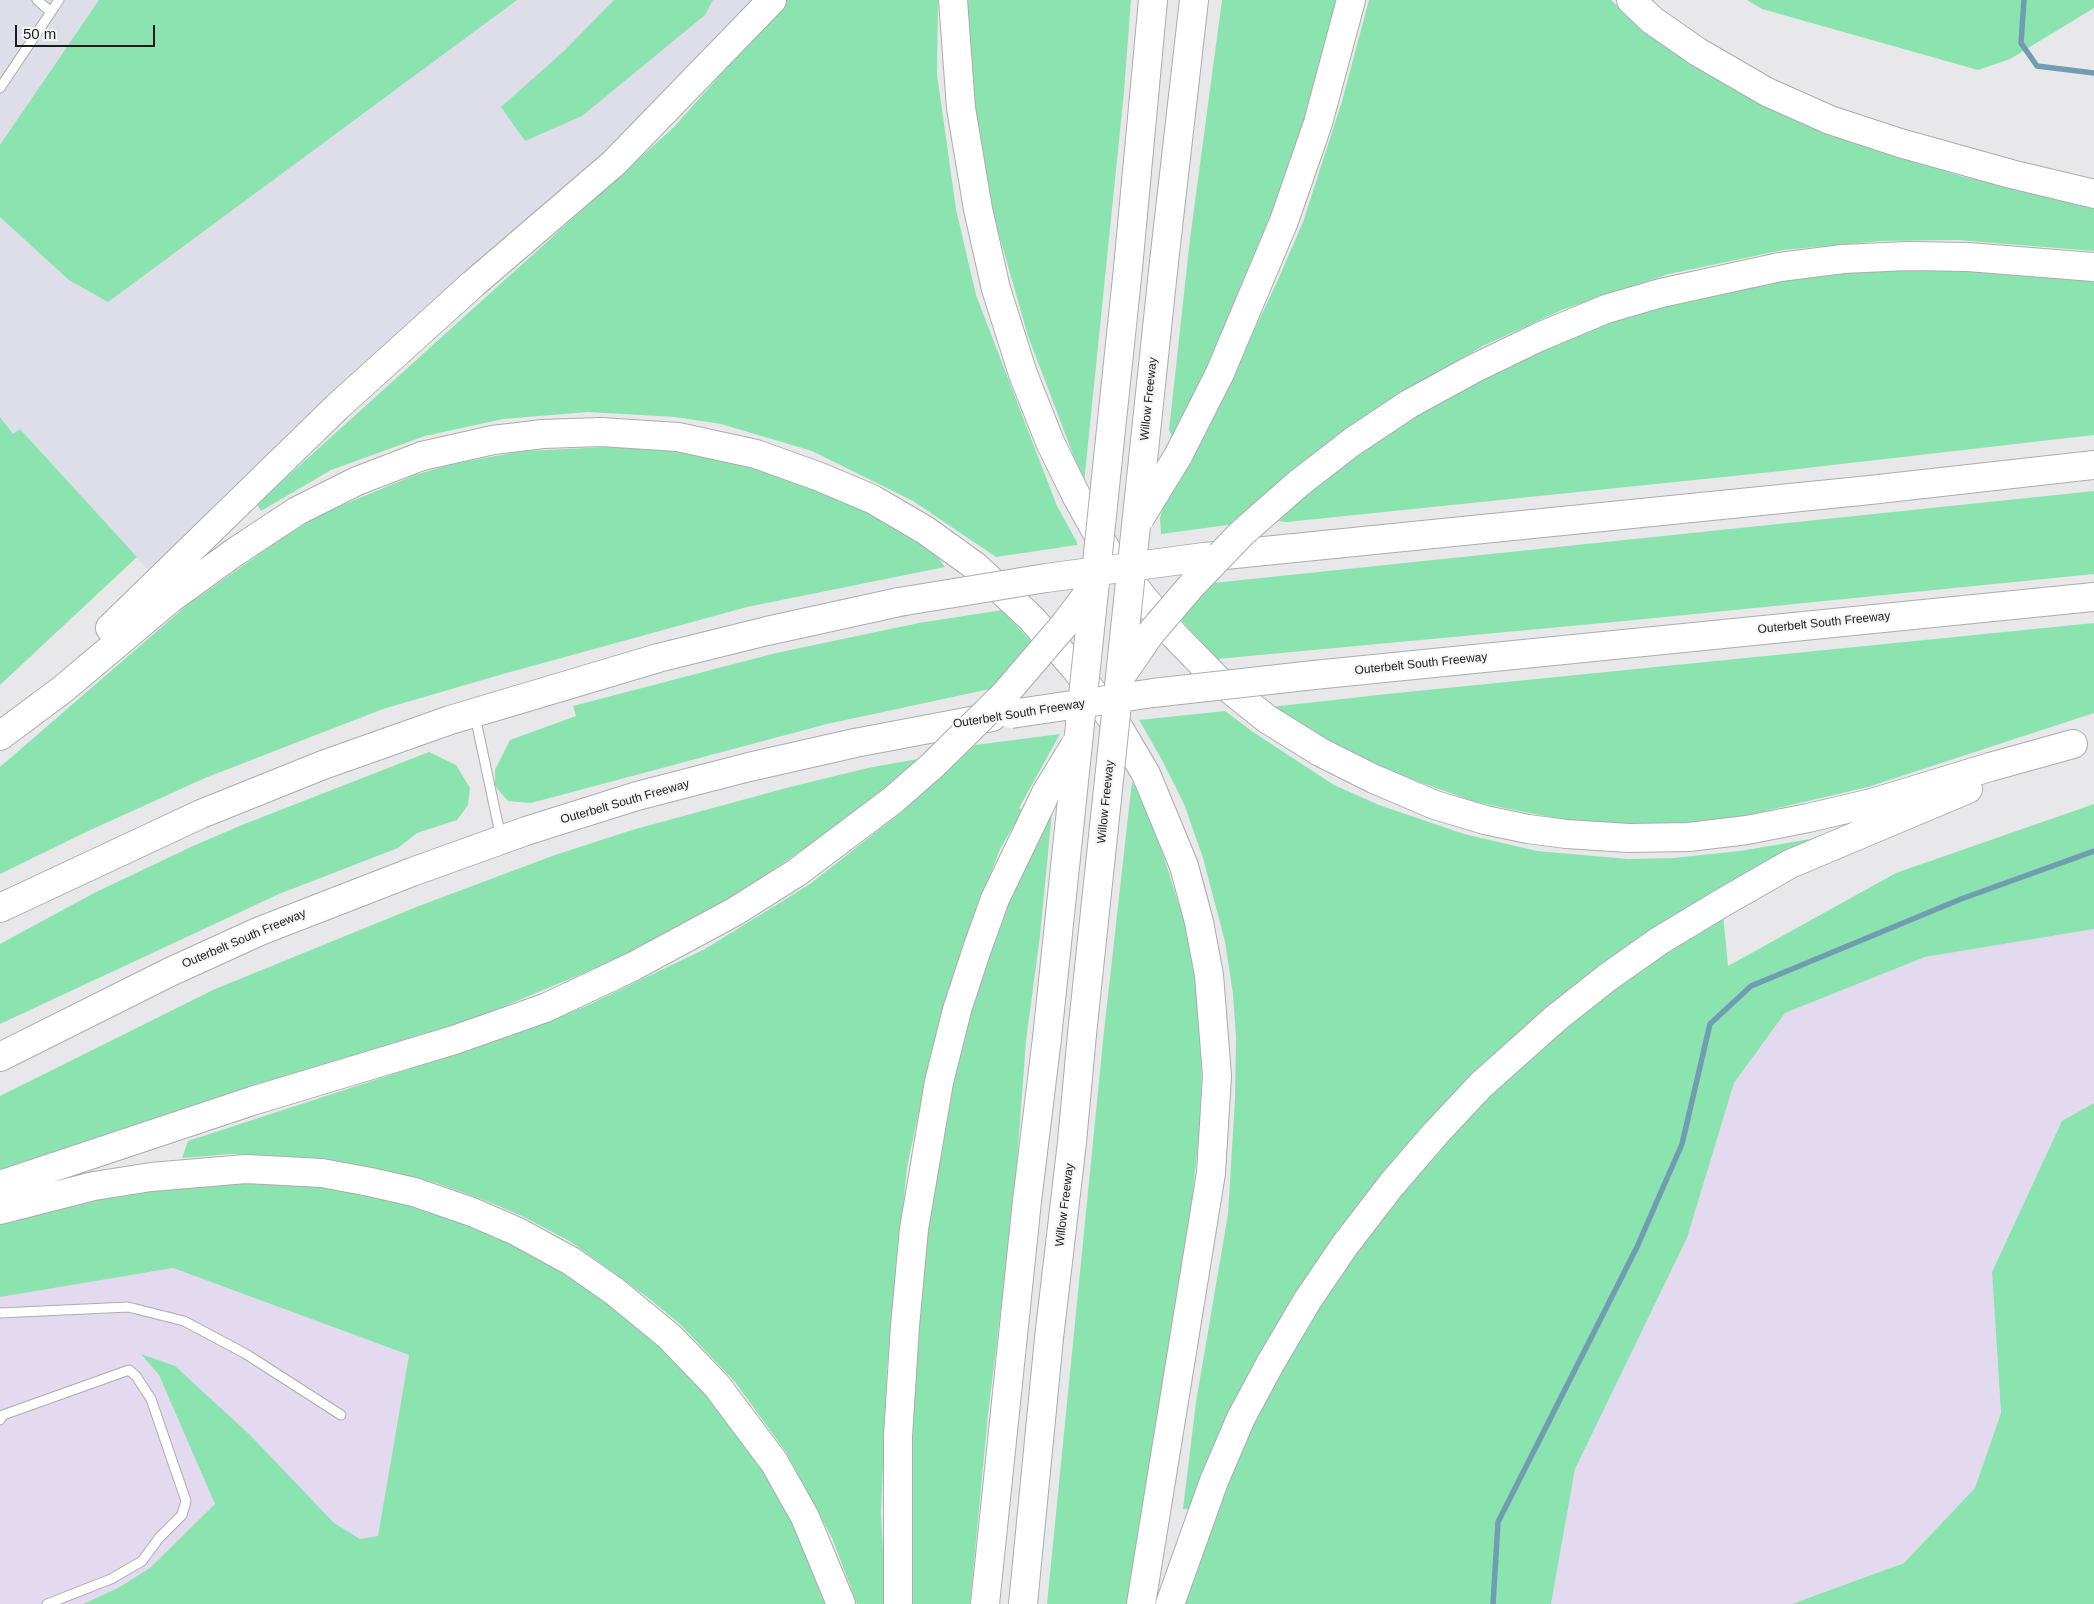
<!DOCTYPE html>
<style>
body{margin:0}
#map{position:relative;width:2094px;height:1604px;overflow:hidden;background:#e8e8ea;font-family:Helvetica,sans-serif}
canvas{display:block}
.scale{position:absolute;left:15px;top:25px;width:140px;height:22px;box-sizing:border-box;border:2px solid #1d1d1d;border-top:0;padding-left:6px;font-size:15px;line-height:18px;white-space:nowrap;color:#1d1d1d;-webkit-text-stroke:4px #f5f5f7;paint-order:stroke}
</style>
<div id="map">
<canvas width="2094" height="1604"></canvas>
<div class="scale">50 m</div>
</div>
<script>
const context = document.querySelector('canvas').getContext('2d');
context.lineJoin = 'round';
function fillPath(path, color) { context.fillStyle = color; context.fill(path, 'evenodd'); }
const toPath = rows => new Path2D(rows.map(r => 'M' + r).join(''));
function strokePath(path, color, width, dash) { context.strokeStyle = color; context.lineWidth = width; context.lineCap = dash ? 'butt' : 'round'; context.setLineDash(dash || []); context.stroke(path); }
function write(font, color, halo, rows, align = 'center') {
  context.font = font + ' Helvetica,sans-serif'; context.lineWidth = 4; context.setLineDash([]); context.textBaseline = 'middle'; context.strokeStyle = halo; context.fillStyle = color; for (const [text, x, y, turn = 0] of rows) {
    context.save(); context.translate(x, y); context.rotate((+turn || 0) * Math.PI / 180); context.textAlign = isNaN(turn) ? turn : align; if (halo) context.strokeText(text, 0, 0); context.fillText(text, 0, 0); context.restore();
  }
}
fillPath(toPath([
 [0,0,772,0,158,581,20,429,0,445]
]), '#dddee7');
fillPath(toPath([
 [2094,929,2094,1103,2062,1122,1992,1272,2001,1413,1975,1488,1904,1563,1792,1604,1551,1604,1575,1469,1687,1238,1734,1083,1785,1013,1925,957],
 [173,1268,409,1355,378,1537,122,1604,0,1604,0,1297]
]), '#e3daef');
fillPath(toPath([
 [99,0,517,0,108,302,69,280,0,217,0,145],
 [614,0,713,0,705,15,582,116,525,141,501,107,564,51],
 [787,0,938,0,937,74,956,209,976,295,1057,506,1077,542,1077,545,996,557,913,501,812,451,721,424,675,417,588,412,503,419,425,436,331,470,261,511,257,504,674,127],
 [967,0,1131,0,1124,92,1084,483,1028,336,996,224,980,147,973,95],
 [1222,0,1342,0,1308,120,1252,273,1174,441,1169,430,1190,239],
 [1369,0,1611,0,1638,26,1705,73,1800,123,1889,154,1964,177,2094,206,2094,251,1957,240,1882,241,1783,250,1669,274,1564,309,1483,346,1401,394,1344,431,1298,467,1235,524,1161,534,1160,518,1164,504,1194,457,1192,454,1206,432,1277,282,1303,222,1342,101],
 [1747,0,2094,0,2094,8,2010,59,1978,70,1762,9],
 [1924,265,2094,278,2094,435,1772,472,1287,522,1277,521,1313,486,1375,442,1465,384,1602,322,1761,280],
 [0,417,13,434,20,429,137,557,0,685],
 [629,446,700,454,740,463,830,492,894,525,938,557,945,567,747,607,503,674,383,709,205,778,84,833,0,874,0,767,186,606,278,541,321,514,415,475,452,464,523,451],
 [2094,491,2094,574,1635,620,1217,659,1180,619,1213,583],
 [1002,610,1032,642,990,689,827,724,531,803,508,801,495,786,495,770,510,740,576,716,573,706,776,653,919,623],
 [2094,623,2094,713,1868,787,1744,816,1673,824,1579,823,1475,802,1370,764,1271,707,1387,694],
 [1225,711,1253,732,1334,785,1379,805,1464,834,1537,851,1628,859,1673,858,1740,851,1822,837,1778,859,1424,1134,1190,1509,1183,1509,1196,1402,1228,1214,1235,1099,1236,1038,1233,994,1225,942,1203,858,1184,804,1162,760,1139,720],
 [1060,734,1019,808,1023,810,1000,849,955,970,934,1042,907,1167,887,1368,881,1514,886,1604,857,1604,832,1538,786,1452,735,1382,680,1324,651,1300,571,1242,522,1216,489,1202,436,1183,364,1166,312,1160,232,1154,182,1158,188,1141,510,1036,584,1007,705,949,810,884,899,814,975,745],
 [429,752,456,765,470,788,468,805,457,820,417,833,398,848,279,894,0,1024,0,944,96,892,193,846,242,825],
 [923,758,833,829,712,911,632,953,476,1018,0,1175,0,1096,215,989,419,906,555,855,632,830,790,787,868,768],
 [1132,781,1156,832,1184,921,1199,999,1202,1061,1200,1126,1187,1247,1127,1604,1047,1604,1104,1031],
 [2094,804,2094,929,1925,957,1785,1013,1734,1083,1687,1238,1575,1469,1551,1604,1170,1604,1270,1364,1481,1085,1722,903,1728,966,1896,873],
 [1052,812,1040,936,1026,1041,1014,1204,988,1414,970,1604,908,1604,911,1418,920,1287,930,1202,963,1021,1022,862],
 [2094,1103,2094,1604,1792,1604,1904,1563,1975,1488,2001,1413,1992,1272,2062,1121],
 [322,1173,516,1231,717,1386,841,1604,83,1604,118,1588,150,1568,215,1504,159,1375,141,1354,175,1366,250,1435,334,1523,360,1539,378,1536,409,1355,173,1268,0,1297,0,1210,33,1200]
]), '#8be4af');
strokePath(toPath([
 [2024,0,2021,43,2037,66,2094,73],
 [1493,1604,1498,1522,1637,1247,1682,1144,1710,1024,1751,986,1961,899,2094,851]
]), '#709db2', 5.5);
const service = toPath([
 [37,0,51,12],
 [0,88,59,0],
 [475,716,501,838],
 [0,1313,128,1307,184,1321,246,1354,341,1415],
 [0,1420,3,1415,129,1370,136,1376,151,1399,186,1501,182,1515,159,1538,142,1561,111,1579,47,1604]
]);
const motorway = toPath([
 [953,0,961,108,978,209,996,289,1023,374,1050,442,1077,497,1106,549,1141,595,1173,634,1217,679,1267,719,1320,752,1374,779,1435,805,1485,820,1528,829,1566,834,1629,838,1689,837,1747,830,1808,818,1872,803,1990,767,2073,744],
 [1631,0,1652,20,1698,52,1767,92,1830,120,1900,143,2011,174,2094,194],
 [1164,262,1194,0],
 [1128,268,1153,0],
 [1178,456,1220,373,1284,221,1318,123,1351,0],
 [1299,483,1352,442,1409,404,1473,369,1539,337,1606,309,1661,293,1780,267,1843,259,1908,256,1968,257,2094,267],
 [1205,557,1870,490,2094,465],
 [110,628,337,407,473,284,614,163,772,0],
 [1314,675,2094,597],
 [0,736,63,689,170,599,235,552,297,511,357,481,422,456,493,440,543,434,601,432,678,437,756,454,820,477,872,499,925,530,975,566,1031,618,1075,668,1120,730,1146,774,1184,866,1199,922,1209,975,1217,1076,1211,1173,1141,1604],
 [0,908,201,814,323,765,450,720,658,658,767,631,899,602],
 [0,1057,170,972,260,931,412,872,526,831,637,796,749,767,855,743,992,717],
 [0,1185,252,1101,454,1040,545,1008,632,967,734,912,796,873,893,800],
 [0,1210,94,1186,151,1177,246,1169,322,1173,370,1182,414,1192,472,1212,516,1231,571,1261,614,1291,670,1337,717,1386,774,1462,805,1517,841,1604],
 [898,1604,898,1436,905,1326,914,1229,939,1082,957,1010,977,949,995,899,1046,793],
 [985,1604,1027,1201,1047,1038],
 [1023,1604,1049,1338,1072,1142,1082,1034],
 [1170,1604,1214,1481,1241,1418,1270,1364,1307,1301,1345,1245,1392,1184,1436,1133,1481,1085,1556,1018,1608,977,1659,941,1722,903,1790,864,1968,789]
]);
strokePath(service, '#acacad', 11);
strokePath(motorway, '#acacad', 30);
strokePath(service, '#fff', 9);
strokePath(motorway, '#fff', 28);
const motorwayBridge = toPath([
 [1140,518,1178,456],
 [899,602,1046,578,1204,557],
 [1121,676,1150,634,1192,585,1242,533,1299,483],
 [1011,714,1153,693,1314,675],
 [1046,793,1075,745],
 [893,800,933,765,1005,694,1065,624,1095,584],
 [1082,1034,1164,262],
 [1047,1038,1128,268]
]);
strokePath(motorwayBridge, '#acacad', 30, []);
strokePath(motorwayBridge, '#fff', 28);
write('12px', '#1d1d1d', '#f5f5f7', [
 ["Willow Freeway",1149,399,-84],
 ["Outerbelt South Freeway",1824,623,-6],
 ["Outerbelt South Freeway",1421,664,-6],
 ["Outerbelt South Freeway",1019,714,-9],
 ["Outerbelt South Freeway",625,802,-16],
 ["Willow Freeway",1106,802,-84],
 ["Outerbelt South Freeway",244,939,-23],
 ["Willow Freeway",1065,1205,-83]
]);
</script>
